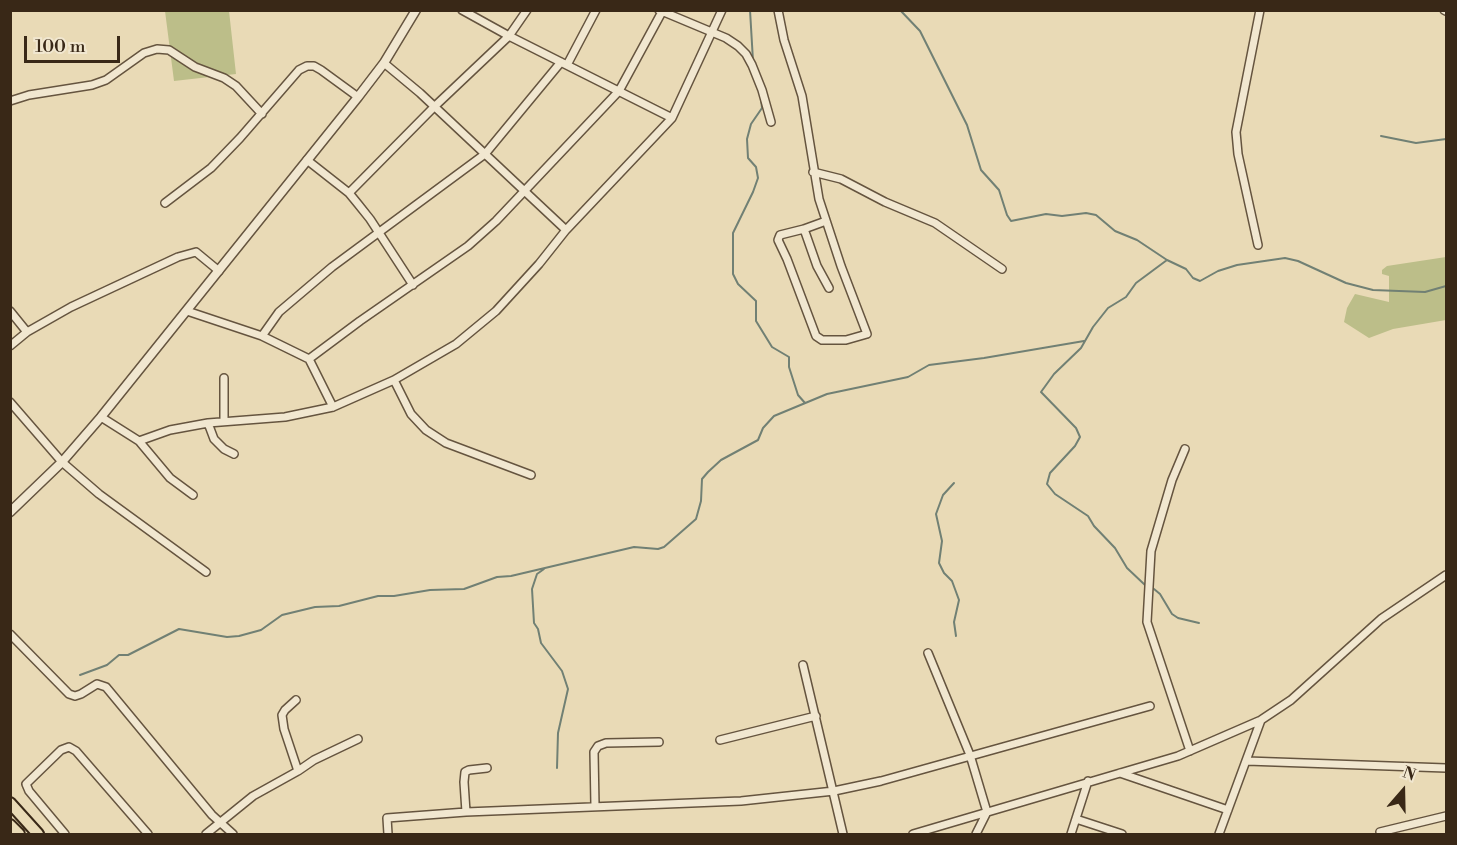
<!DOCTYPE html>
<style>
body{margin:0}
#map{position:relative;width:1457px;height:845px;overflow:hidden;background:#e9dab6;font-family:"Libre Bodoni",serif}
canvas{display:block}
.frame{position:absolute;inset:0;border:12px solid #392817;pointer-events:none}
.north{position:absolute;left:1373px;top:761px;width:60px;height:60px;-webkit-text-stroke:4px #f1e7d0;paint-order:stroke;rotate:20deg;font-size:16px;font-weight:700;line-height:24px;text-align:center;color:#392817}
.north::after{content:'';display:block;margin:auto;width:21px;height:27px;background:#392817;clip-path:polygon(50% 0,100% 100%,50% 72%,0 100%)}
.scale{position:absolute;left:24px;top:36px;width:96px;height:27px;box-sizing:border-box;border:3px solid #392817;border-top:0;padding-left:8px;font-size:18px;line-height:21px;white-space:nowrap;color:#392817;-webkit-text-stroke:4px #f1e7d0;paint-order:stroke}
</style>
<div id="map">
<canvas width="1457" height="845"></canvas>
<div class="frame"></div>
<div class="north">N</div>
<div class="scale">100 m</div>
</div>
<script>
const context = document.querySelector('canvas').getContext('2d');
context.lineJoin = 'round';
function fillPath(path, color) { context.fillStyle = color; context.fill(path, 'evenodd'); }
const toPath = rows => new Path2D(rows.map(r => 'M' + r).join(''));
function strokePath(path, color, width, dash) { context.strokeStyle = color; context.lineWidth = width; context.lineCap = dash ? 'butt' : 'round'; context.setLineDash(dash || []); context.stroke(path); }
fillPath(toPath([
 [165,11,229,11,236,74,174,81],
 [1446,257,1446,320,1393,329,1369,338,1344,322,1347,308,1355,294,1389,302,1389,276,1382,274,1382,270,1387,266]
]), '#bcbe89');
strokePath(toPath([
 [750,10,753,61],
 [900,10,920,31,967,125,981,170,999,190,1007,215,1011,221,1046,214,1062,216,1086,213,1096,215,1115,231,1137,240,1167,260],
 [761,99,762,108,751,124,747,139,748,158,756,167,758,178,753,192,733,233,733,274,738,284,756,301,756,321,772,347,789,357,789,367,798,395,805,403],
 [1381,136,1416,143,1446,139],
 [954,483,943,495,936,514,942,541,939,563,944,573,952,581,959,600,954,622,956,636],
 [544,569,537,574,532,589,534,623,538,629,541,643,562,671,568,689,558,733,557,768],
 [1145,585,1127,568,1115,548,1094,526,1088,516,1055,494,1047,484,1050,473,1075,446,1080,437,1076,428,1041,392,1054,374,1081,348,1093,327,1108,308,1126,297,1136,283,1167,260,1186,269,1193,278,1200,281,1218,271,1237,265,1285,258,1298,261,1346,283,1373,290,1425,292,1446,286],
 [1154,589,1160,594,1172,614,1178,618,1199,623],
 [80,675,107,665,119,655,128,655,179,629,227,637,239,636,261,630,282,615,315,607,339,606,378,596,394,596,430,590,464,589,497,577,511,576,634,547,658,549,664,547,696,519,701,501,702,479,708,472,721,460,758,440,763,428,774,416,827,394,908,377,929,365,984,358,1084,341]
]), '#718074', 2);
const minor = toPath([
 [462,10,509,36,672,118],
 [659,10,726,38,738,46,746,54,752,65,762,90,771,122],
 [778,10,784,40,802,96,819,199,841,266,867,334,846,340,822,340,816,336,787,259,778,240,780,235,804,229],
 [1444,10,1446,11],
 [384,63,420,93,566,230],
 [567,65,596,10],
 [10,101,29,95,92,85,106,80,144,53,157,49,169,50,195,67,224,78,236,86,262,114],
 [307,160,349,193,358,204,370,219,413,285],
 [813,172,841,179,885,202,935,223,1002,269],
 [349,193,434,107,509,36,527,10],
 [165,203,211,168,240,138,299,70,307,66,314,66,321,70,358,97],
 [826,221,804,229,817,266,829,288],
 [1258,245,1238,154,1236,132,1260,10],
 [10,311,27,332],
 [187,311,262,336,309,359,333,407],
 [262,336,279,312,332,267,485,154,561,62],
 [10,346,27,332,71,307,178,257,196,252,219,271],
 [309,359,360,321,468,246,496,221,619,91,663,10],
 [224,378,224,421],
 [394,380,411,414,426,430,446,443,531,475],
 [10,402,62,462,99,494,206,572],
 [101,417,139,441,170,478,193,495],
 [208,423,214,439,224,449,234,454],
 [139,441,170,430,208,423,285,417,333,407,394,380,456,344,496,311,539,264,566,230,672,118,722,10],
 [1185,449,1172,480,1151,551,1147,622,1190,751],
 [10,634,69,694,75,696,81,694,97,684,106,687,212,815,233,834],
 [928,653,970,755,987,812,976,834],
 [803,665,843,834],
 [296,700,285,710,282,715,284,729,298,771,314,760,358,739],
 [720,740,816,716],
 [1247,761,1446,768],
 [1120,773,1228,810],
 [595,806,594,752,598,746,606,743,659,742],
 [466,812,464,782,465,772,469,770,487,768],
 [1076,819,1122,834],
 [1380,832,1446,816],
 [65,834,29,791,26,784,61,750,69,747,76,751,148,834],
 [206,834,253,796,298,771],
 [388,834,387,818,466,812,741,801,834,791,881,781,1150,706],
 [913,834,1178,756,1261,720,1291,700,1381,619,1446,575],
 [1071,834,1088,781],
 [1219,834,1261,720]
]);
const tertiary = toPath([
 [10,512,62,462,101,417,358,97,384,63,416,10]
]);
const primary = toPath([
 [10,803,38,834],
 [10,825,19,834]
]);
strokePath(minor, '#65543f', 10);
strokePath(tertiary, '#65543f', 11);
strokePath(primary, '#392817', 14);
strokePath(minor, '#f1e7d0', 7);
strokePath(tertiary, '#f1e7d0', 8);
strokePath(primary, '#e9dab6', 10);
</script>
